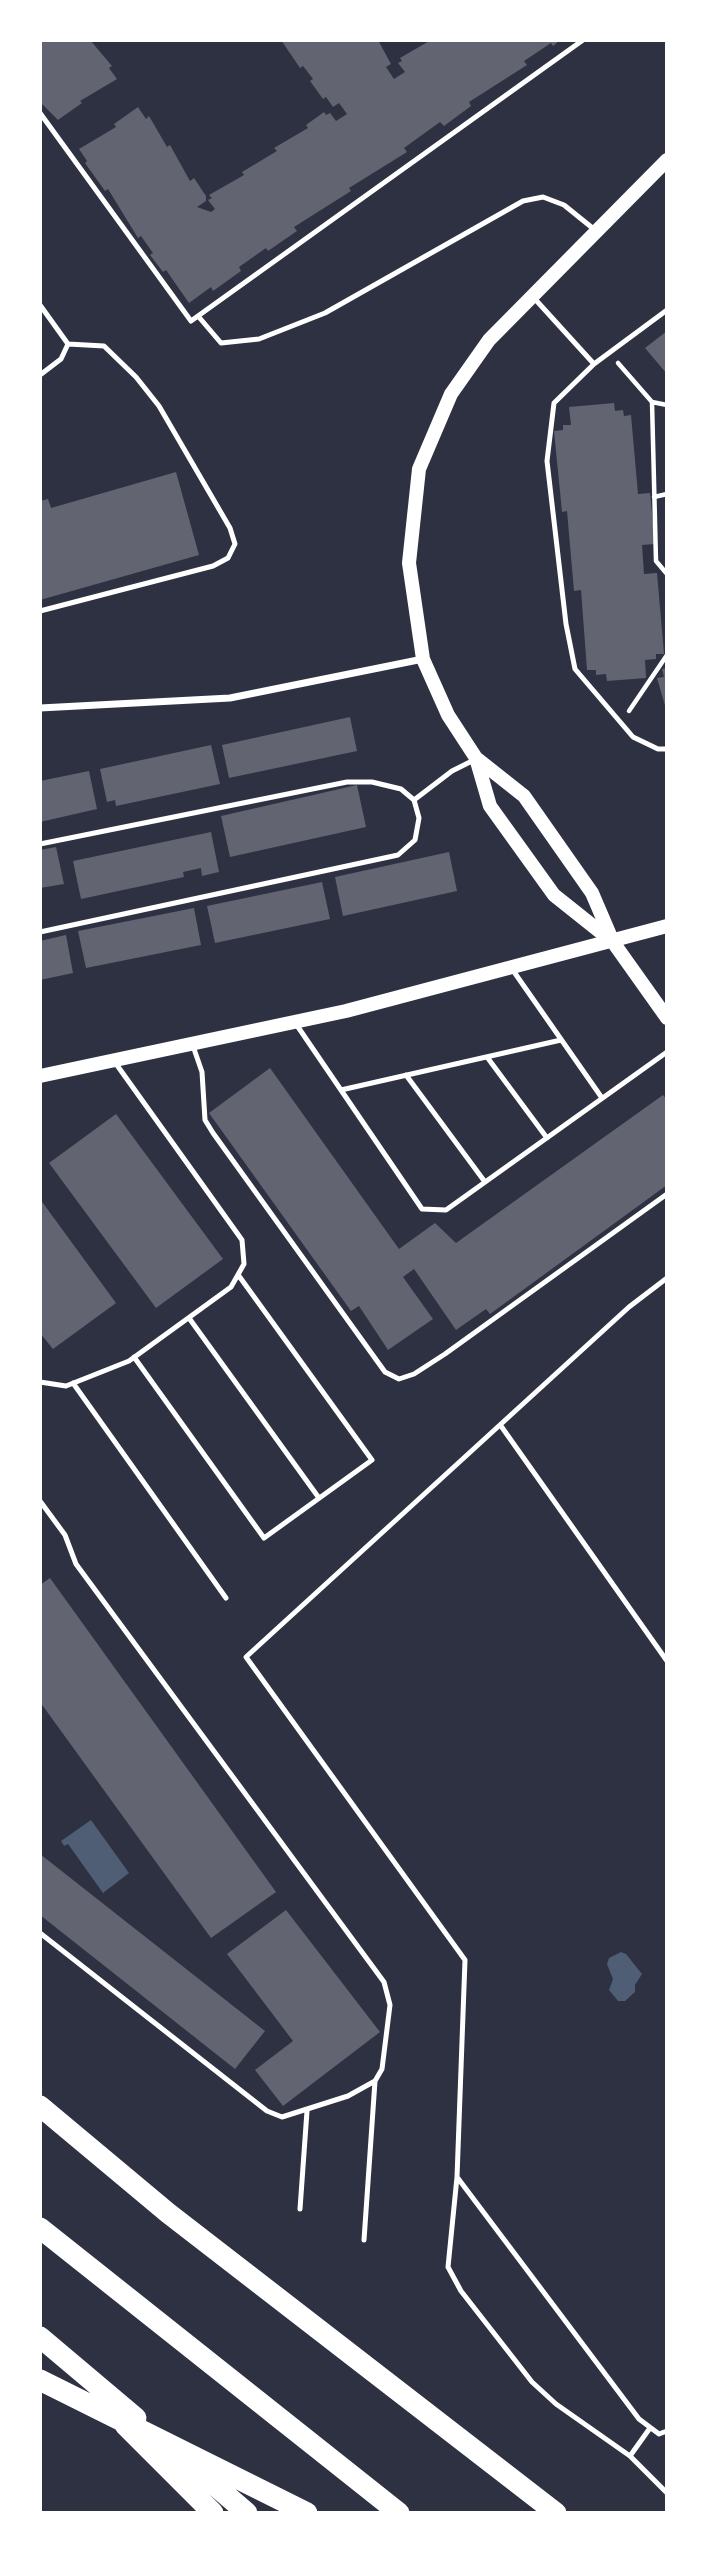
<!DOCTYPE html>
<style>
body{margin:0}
#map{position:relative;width:707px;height:2553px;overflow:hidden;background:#2d3142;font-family:Jost,sans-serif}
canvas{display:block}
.frame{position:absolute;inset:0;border:42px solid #fff;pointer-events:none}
</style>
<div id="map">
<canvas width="707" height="2553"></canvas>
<div class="frame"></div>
</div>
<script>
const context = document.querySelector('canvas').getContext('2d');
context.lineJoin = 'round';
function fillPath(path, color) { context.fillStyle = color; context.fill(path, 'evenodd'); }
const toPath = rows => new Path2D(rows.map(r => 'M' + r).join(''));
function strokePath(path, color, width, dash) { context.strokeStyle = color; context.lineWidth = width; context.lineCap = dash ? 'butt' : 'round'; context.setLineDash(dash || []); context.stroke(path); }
fillPath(toPath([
 [91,1820,129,1873,103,1893,68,1844,64,1846,61,1841],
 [621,1952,626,1954,642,1974,635,1985,635,1992,625,2001,618,2001,609,1990,613,1979,607,1964,609,1958]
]), '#4f5d75');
fillPath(toPath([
 [40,40,90,40,112,66,109,68,117,79,80,101,82,103,58,120,40,102],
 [281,40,378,40,391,64,386,67,394,79,405,72,398,63,402,61,400,58,431,40,560,40,553,46,551,43,524,61,527,65,469,102,471,106,444,126,440,122,404,148,407,152,349,188,351,191,294,227,297,231,268,251,266,248,239,267,241,271,213,291,211,287,189,303,166,270,163,272,150,255,153,253,141,236,138,238,108,189,105,191,85,163,87,161,79,149,116,127,114,124,138,107,146,119,149,116,167,147,170,145,190,181,194,178,206,196,206,201,197,207,211,212,215,209,208,200,212,198,209,195,244,175,242,172,277,151,274,148,308,128,306,125,324,112,326,115,330,113,336,121,347,114,339,103,333,107,326,97,323,99,310,81,313,79,303,66,300,68],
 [667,331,667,374,645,348],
 [614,403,615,411,623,410,624,416,631,415,638,494,650,493,655,544,642,545,644,574,657,573,664,654,656,654,656,659,645,660,646,678,607,681,606,674,596,675,596,670,587,670,581,590,574,591,567,511,562,512,554,431,563,430,563,425,571,425,569,407],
 [176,472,199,555,40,600,40,501,48,499,51,508],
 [667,668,667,709,666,709,657,678,664,677,662,669],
 [350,717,357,751,229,778,222,745],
 [211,745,220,784,116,806,115,800,107,802,100,769],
 [89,771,97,809,40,822,40,781],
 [357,785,366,827,230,857,221,816],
 [211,832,219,872,202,876,201,868,183,872,184,877,81,899,73,861],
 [56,847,64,884,40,888,40,850],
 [449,852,457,891,343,916,335,877],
 [322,882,330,919,215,943,207,906],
 [194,908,201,945,86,968,78,931],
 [66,935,73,973,40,980,40,941],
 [270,1068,399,1249,435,1223,456,1243,663,1095,667,1100,667,1185,490,1314,486,1309,456,1330,414,1269,403,1277,433,1319,388,1350,359,1306,351,1311,209,1113],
 [116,1114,223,1259,156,1308,49,1163],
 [40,1199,116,1303,53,1349,40,1333],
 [50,1578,276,1892,211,1938,40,1702,40,1585],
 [40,1854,265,2031,235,2069,40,1915],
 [286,1910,380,2032,283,2106,255,2070,293,2041,227,1954]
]), '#626471');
strokePath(toPath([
 [618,363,652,402],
 [667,405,652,402,656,561,667,574],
 [654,497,667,494],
 [629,711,667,655]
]), '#fff', 4.5);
strokePath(toPath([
 [40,113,191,321,583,40],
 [534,298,594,364],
 [40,305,68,344,61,359,40,375],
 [667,310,594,364,554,403,547,461,566,624,575,669,633,737,658,749,667,749],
 [198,316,221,343,259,339,325,313,523,201,543,197,564,205,595,230],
 [40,611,213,566,228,558,235,544,230,528,159,406,136,377,104,346,68,344],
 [414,800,452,771,474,760],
 [40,844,347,782,372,782,401,789,414,800,419,818,415,840,398,855,40,932],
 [512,969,602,1098],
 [296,1024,422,1209,446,1210,667,1052],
 [193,1046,202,1072,205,1120,213,1133,385,1372,399,1379,414,1374,445,1354,667,1194],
 [487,1057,547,1138],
 [406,1075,485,1182],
 [341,1090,561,1040],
 [667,1278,629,1307,246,1657,465,1960,457,2177,639,2419,659,2434,667,2431],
 [189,1318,319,1498],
 [134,1357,264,1538,372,1460,239,1276],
 [40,1382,66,1386,129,1361,231,1287,244,1264,242,1240,114,1061],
 [73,1383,226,1598],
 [501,1426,667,1661],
 [40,1501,65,1535,76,1564,384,1982,390,2005,382,2069,375,2081,348,2096,282,2117,267,2111,40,1933],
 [457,2177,448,2267,461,2291,532,2382,556,2404,630,2456,667,2493],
 [300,2209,307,2111],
 [364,2240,375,2081],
 [630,2456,650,2428]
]), '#fff', 5);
strokePath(toPath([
 [40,708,230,698,423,659]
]), '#fff', 7);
strokePath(toPath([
 [476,758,524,796,592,893,613,942,554,895,490,806,476,758,448,715,423,659,409,563,419,469,451,394,489,340,667,160],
 [613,942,667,1018],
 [40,1076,346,1011,667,926]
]), '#fff', 14);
strokePath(toPath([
 [40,2106,168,2213,556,2513],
 [40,2228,399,2513],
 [40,2337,136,2418],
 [40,2380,307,2513],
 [125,2425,213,2513],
 [182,2457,247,2513]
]), '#fff', 21);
</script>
